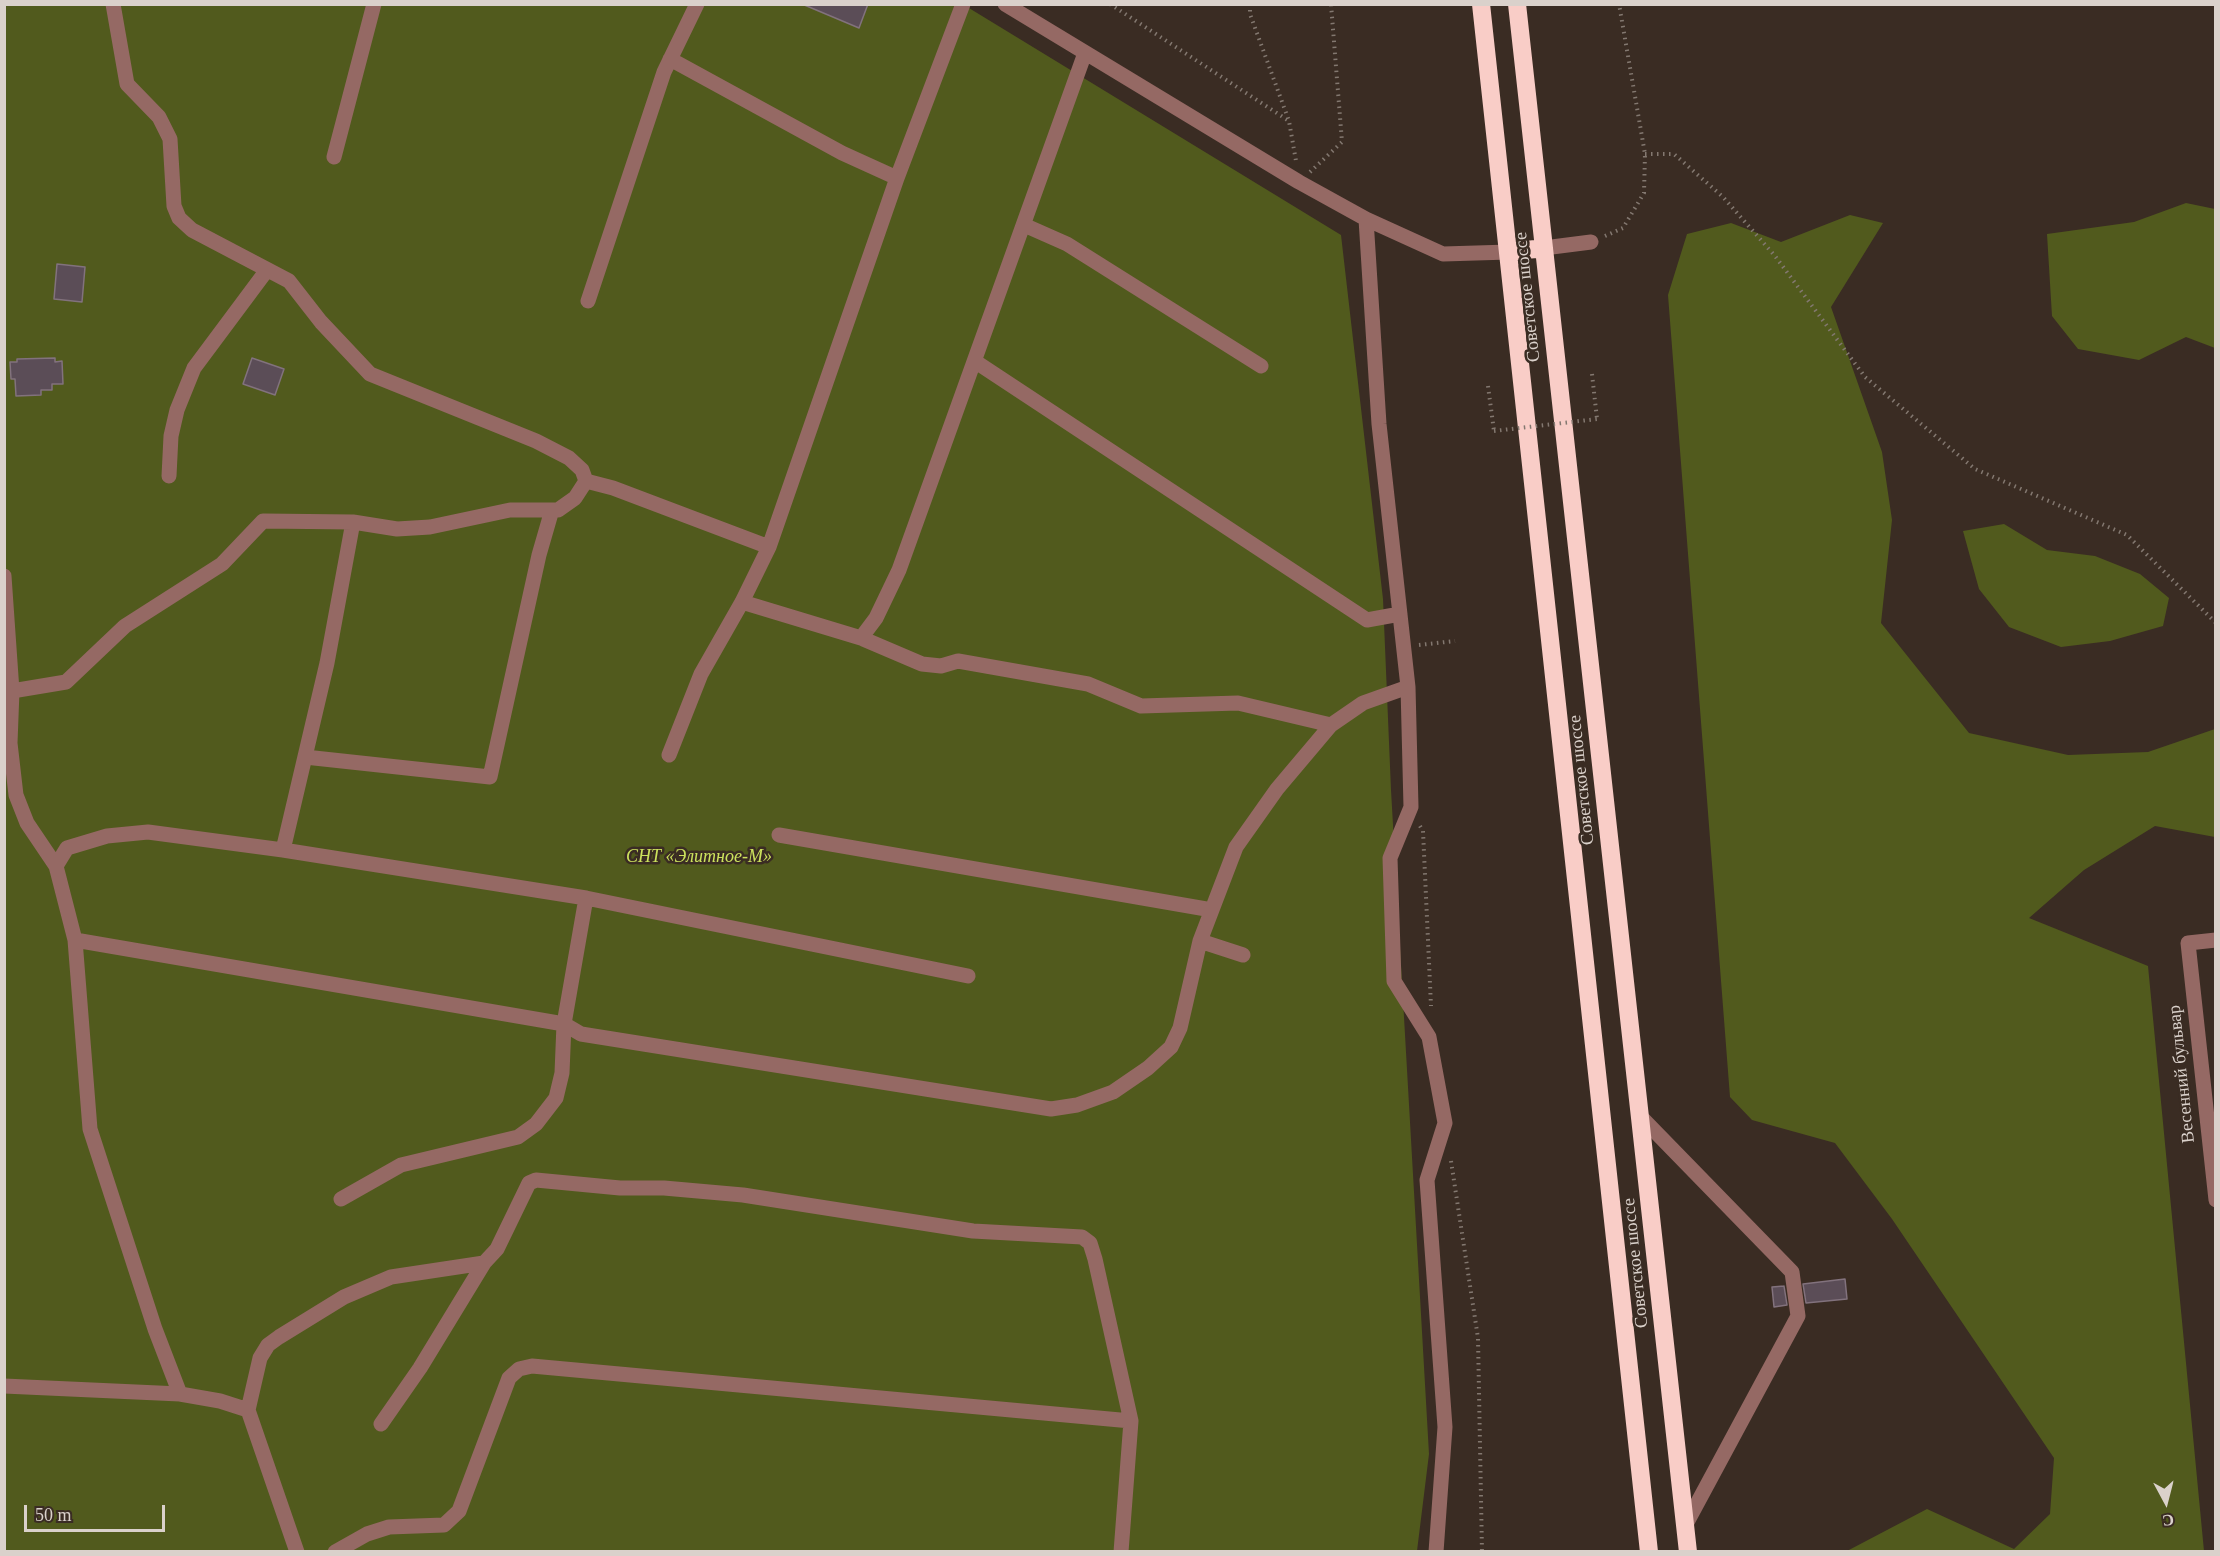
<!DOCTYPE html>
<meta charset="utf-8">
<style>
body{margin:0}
#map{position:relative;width:2220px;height:1556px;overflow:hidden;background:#3a2c23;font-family:"Times New Roman",serif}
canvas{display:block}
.frame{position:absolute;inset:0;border:6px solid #dad1cb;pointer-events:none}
.north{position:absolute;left:2136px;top:1472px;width:60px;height:60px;-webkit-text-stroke:4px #3a2c23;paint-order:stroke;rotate:173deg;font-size:16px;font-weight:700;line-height:24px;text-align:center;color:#dad1cb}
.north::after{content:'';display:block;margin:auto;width:21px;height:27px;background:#dad1cb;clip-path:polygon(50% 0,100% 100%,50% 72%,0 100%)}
.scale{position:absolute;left:24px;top:1505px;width:141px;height:27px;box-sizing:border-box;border:3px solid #dad1cb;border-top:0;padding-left:8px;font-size:18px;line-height:21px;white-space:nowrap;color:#dad1cb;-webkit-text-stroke:4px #3a2c23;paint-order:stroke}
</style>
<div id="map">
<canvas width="2220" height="1556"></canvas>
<div class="frame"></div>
<div class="north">С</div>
<div class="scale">50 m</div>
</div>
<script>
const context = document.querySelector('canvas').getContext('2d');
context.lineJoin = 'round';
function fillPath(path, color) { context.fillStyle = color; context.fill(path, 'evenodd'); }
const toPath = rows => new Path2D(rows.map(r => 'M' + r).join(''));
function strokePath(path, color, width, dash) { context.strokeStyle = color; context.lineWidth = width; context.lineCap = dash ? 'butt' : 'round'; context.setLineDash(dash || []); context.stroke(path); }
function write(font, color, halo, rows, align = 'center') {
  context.font = font + ' "Times New Roman",serif'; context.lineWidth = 5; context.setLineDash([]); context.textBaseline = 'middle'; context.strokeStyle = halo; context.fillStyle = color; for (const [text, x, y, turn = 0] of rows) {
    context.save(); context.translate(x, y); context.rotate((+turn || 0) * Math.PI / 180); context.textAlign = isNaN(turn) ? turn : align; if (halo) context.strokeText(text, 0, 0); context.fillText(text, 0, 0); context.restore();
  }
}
fillPath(toPath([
 [5,5,964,5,1341,235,1383,599,1391,790,1429,1454,1417,1551,5,1552],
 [2186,203,2215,209,2215,348,2186,337,2139,360,2078,349,2052,316,2047,234,2134,222],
 [1850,215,1883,223,1831,307,1882,452,1892,520,1881,623,1969,733,2068,755,2148,752,2215,729,2215,837,2155,826,2084,870,2029,918,2148,966,2204,1551,1847,1551,1927,1509,2014,1549,2050,1514,2054,1458,1892,1219,1835,1143,1752,1120,1730,1097,1668,295,1687,234,1731,223,1781,242],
 [2004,524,2047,550,2095,556,2140,574,2169,598,2163,626,2110,641,2061,647,2009,627,1979,589,1963,531]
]), '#515a1d');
const building = toPath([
 [802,4,868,4,859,28,802,4],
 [57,264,85,267,82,302,54,299,57,264],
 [55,358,55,362,62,361,63,384,52,384,52,390,41,390,41,395,16,396,15,379,11,379,10,362,17,362,17,359,55,358],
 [252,358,284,369,275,395,243,384,252,358],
 [1845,1279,1847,1299,1806,1303,1803,1284,1845,1279],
 [1784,1286,1787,1305,1774,1307,1772,1287,1784,1286]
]);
fillPath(building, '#5b4d57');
strokePath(building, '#82727d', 1.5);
strokePath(toPath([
 [1110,4,1289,121],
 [1250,4,1250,14,1289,121,1296,161],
 [1645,154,1674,154,1723,197,1775,256,1865,377,1975,469,2127,535,2216,623],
 [1310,172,1342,142,1331,4],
 [1605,236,1623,228,1644,193,1645,154,1619,4],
 [1592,374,1597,419],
 [1488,386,1494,431],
 [1419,645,1455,641],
 [1420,826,1423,831,1431,1006],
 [1451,1161,1478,1338,1482,1552]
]), '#837870', 4, [1.5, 4.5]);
strokePath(toPath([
 [1005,4,1299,182,1366,219,1443,254,1509,252],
 [670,59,842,153,897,178],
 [334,157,374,4],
 [1366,219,1379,424,1408,687,1411,807,1390,858,1394,981,1429,1037,1445,1123,1427,1180,1445,1427,1436,1552],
 [1024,225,1067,244,1261,366],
 [1544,248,1591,242],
 [588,301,664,72,697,4],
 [976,362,1367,620,1400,614],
 [169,476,171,436,177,410,194,368,267,270],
 [586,481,613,488,769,547],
 [4,576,12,691,10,743,16,795,27,823,56,866],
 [742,602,861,638,922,664,941,666,958,661,1088,684,1141,706,1238,703,1331,725,1363,703,1408,687],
 [861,638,876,618,899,570,1085,53],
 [12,691,66,682,125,626,222,564,263,521,353,522,397,529,430,527,510,510,558,510,575,498,586,481,582,470,569,458,536,441,370,374,321,322,289,281,192,230,179,218,174,206,170,139,159,117,127,84,113,4],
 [669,755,701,674,742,602,769,547,897,178,963,4],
 [305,757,490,777,539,555,552,510],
 [779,835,1212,910],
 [283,850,327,663,353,522],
 [586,898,968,976],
 [75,940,90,1129,155,1329,180,1394,220,1401,248,1410,297,1552],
 [2216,940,2188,943,2216,1200],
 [1200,941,1243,955],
 [1641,1117,1792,1272,1798,1316,1685,1526],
 [341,1199,401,1165,518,1137,536,1124,556,1098,562,1073,564,1024,586,898,283,850,148,832,107,836,67,848,56,866,75,940,564,1024,581,1034,1051,1109,1077,1105,1113,1092,1148,1068,1171,1047,1180,1028,1200,941,1236,847,1277,789,1331,725],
 [4,1386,180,1394],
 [248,1410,260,1358,268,1345,279,1337,344,1297,391,1277,484,1263],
 [381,1424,420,1368,484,1263,497,1249,529,1183,536,1180,620,1188,664,1188,743,1195,973,1231,1082,1237,1090,1243,1095,1259,1131,1421,1121,1552],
 [335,1552,367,1534,389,1527,444,1525,459,1511,509,1378,519,1369,532,1366,1131,1421]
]), '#956964', 15);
strokePath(toPath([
 [1481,4,1649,1552],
 [1517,4,1688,1552],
 [1509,252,1544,248]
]), '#f9cdc7', 18);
strokePath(toPath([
 [1494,431,1597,419]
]), '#837870', 4, [1.5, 4.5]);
write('18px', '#dad1cb', '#3a2c23', [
 ["Советское шоссе",1528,297,-96],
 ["Советское шоссе",1582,780,-96],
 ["Весенний бульвар",2182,1074,-96],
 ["Советское шоссе",1636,1263,-96]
]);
write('italic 18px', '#cce25d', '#3a2c23', [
 ["СНТ «Элитное-М»",699,857]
]);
</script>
